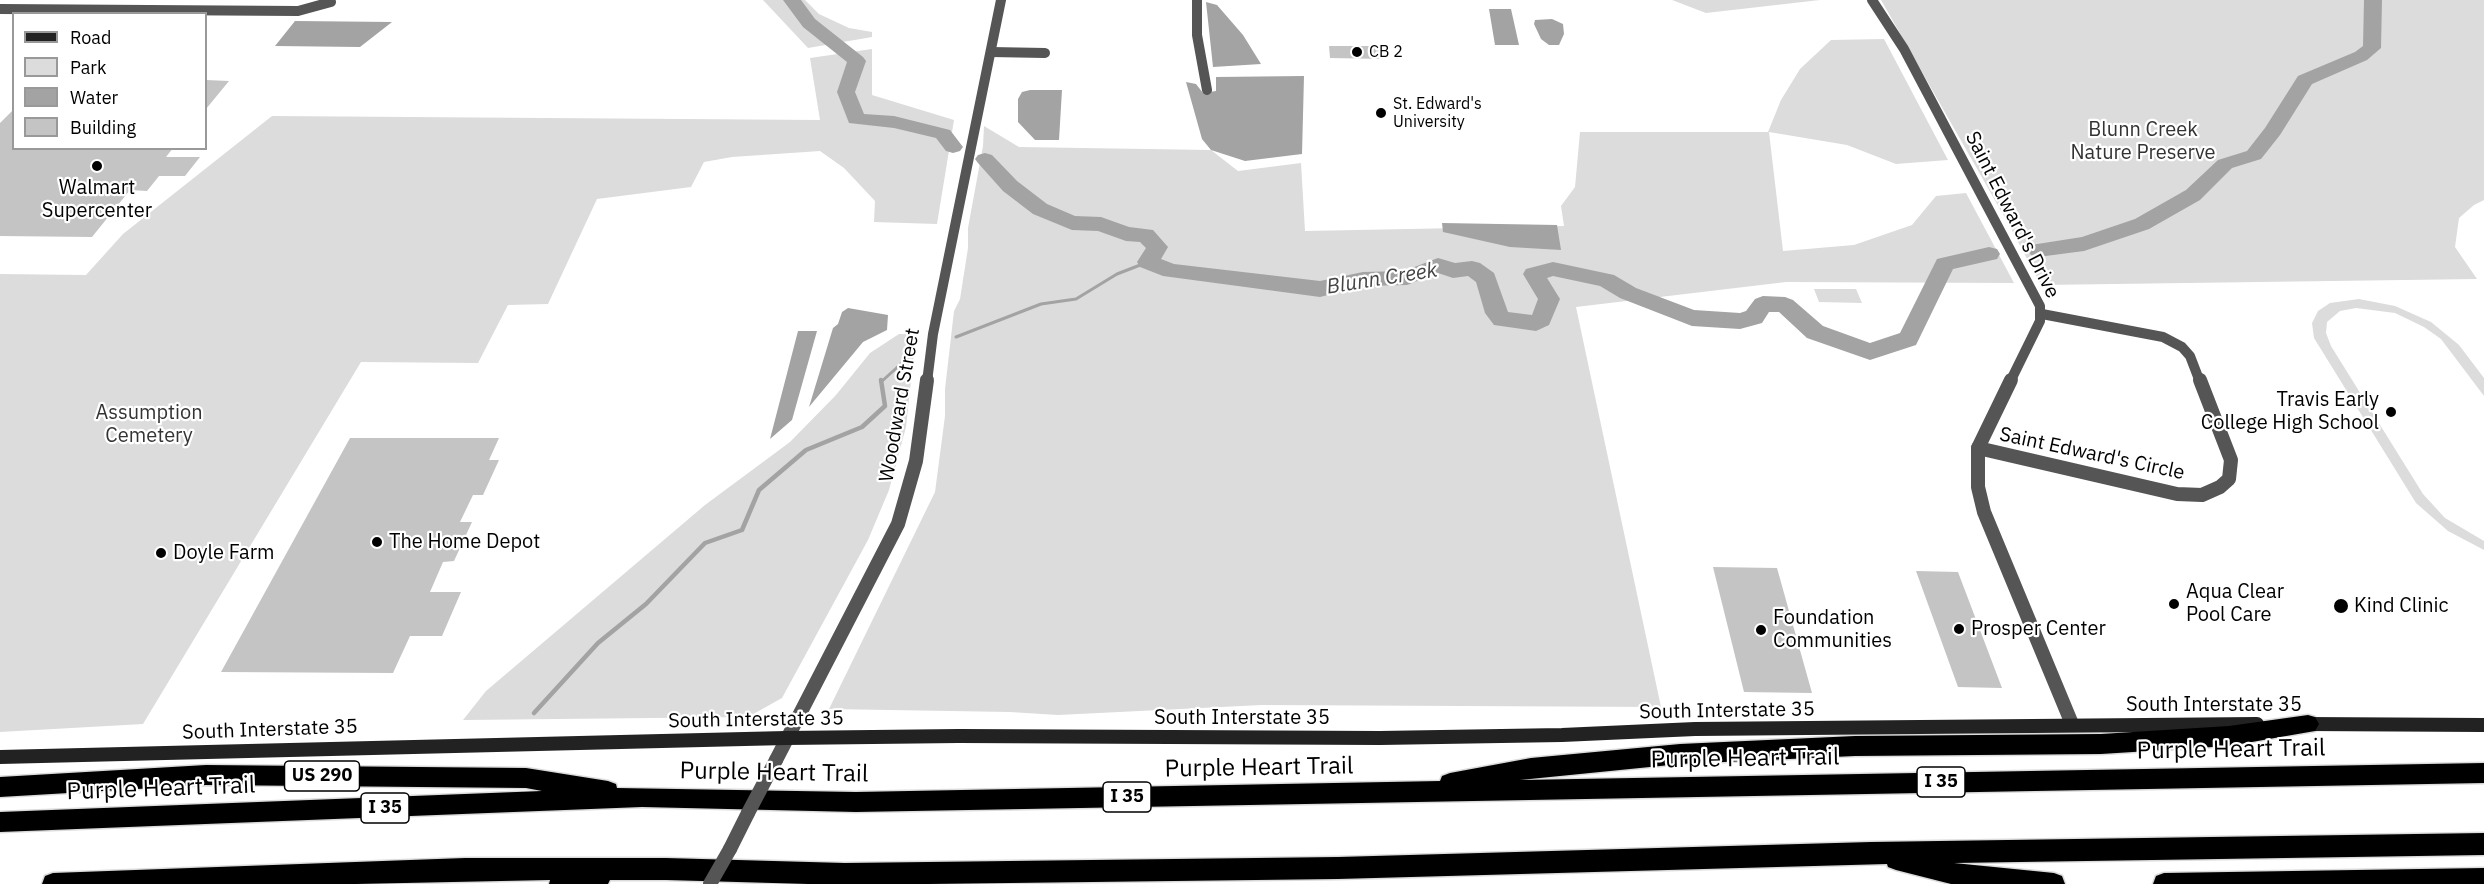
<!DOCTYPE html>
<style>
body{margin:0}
#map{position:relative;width:2484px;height:884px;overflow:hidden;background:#fff;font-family:"IBM Plex Sans",sans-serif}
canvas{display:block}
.legend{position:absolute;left:12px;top:12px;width:195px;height:138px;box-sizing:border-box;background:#fff;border:2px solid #999;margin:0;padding:8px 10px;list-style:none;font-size:18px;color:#000}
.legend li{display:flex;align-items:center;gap:12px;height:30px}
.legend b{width:30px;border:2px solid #999}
</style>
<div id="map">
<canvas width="2484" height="884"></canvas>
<ul class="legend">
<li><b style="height:8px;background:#222"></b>Road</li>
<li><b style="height:16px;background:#dcdcdc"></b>Park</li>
<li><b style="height:16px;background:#a3a3a3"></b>Water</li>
<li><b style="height:16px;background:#c4c4c4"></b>Building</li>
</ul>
</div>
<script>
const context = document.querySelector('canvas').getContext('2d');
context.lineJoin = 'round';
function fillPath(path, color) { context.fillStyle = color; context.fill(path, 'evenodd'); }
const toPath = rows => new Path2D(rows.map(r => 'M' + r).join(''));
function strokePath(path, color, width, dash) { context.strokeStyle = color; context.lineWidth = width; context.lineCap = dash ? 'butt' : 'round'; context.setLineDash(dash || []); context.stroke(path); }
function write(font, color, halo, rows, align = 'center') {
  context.font = font + ' "IBM Plex Sans",sans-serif'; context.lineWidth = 4.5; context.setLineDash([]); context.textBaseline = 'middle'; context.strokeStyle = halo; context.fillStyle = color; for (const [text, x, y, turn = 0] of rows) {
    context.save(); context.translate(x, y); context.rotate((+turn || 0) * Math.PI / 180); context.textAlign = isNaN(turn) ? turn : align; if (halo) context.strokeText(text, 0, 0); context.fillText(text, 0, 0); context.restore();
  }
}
fillPath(toPath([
 [763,0,805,0,819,14,849,28,872,32,872,37,808,48],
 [1672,0,1820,0,1706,13],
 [1881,0,2484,0,2484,200,2474,205,2459,218,2455,247,2477,279,2041,285,2009,225],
 [1884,39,1948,160,1896,164,1847,145,1769,132,1783,251,1854,245,1912,225,1936,196,1966,193,2014,283,1786,282,1576,307,1661,707,1262,705,1058,715,1010,712,829,709,935,492,945,416,945,389,954,311,960,299,968,248,968,228,983,146,984,126,1019,147,1211,150,1238,171,1301,163,1305,231,1564,226,1561,206,1575,187,1580,132,1768,132,1781,100,1800,69,1831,40],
 [872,49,872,95,954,120,937,224,874,222,875,201,844,168,820,151,732,157,704,162,691,187,597,199,548,304,508,305,478,363,361,362,143,724,0,732,0,274,86,275,123,234,272,116,820,120,810,58],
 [1814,289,1856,289,1862,303,1819,302],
 [2359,299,2395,306,2431,322,2459,345,2484,378,2484,396,2441,339,2424,327,2395,313,2356,308,2340,311,2327,322,2326,333,2331,346,2423,494,2445,518,2484,541,2484,550,2448,531,2416,503,2314,338,2312,323,2318,311,2330,303],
 [899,334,916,334,906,427,889,490,868,540,782,698,748,717,463,720,486,691,705,505,790,442,836,395,870,353]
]), '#dcdcdc');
fillPath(toPath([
 [1206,2,1217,5,1243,35,1261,64,1213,67],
 [1489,9,1511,9,1519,45,1495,45],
 [1552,19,1563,24,1564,34,1559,45,1549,45,1541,39,1534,24,1535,20],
 [295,21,392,22,360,47,275,46],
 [1304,76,1302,154,1245,161,1211,150,1202,139,1186,82,1196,84,1203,93,1216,91,1216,77],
 [1030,90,1062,90,1059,140,1035,140,1018,122,1018,99,1022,92],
 [1442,223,1557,225,1561,250,1510,247,1443,232],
 [848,308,888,315,887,330,863,342,809,407,833,328,838,324,842,312],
 [798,331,817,331,792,420,770,439]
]), '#a3a3a3');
strokePath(toPath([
 [956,337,1041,304,1076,299,1117,274,1148,262],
 [881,382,912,354]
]), '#a3a3a3', 3);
strokePath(toPath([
 [534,713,598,643,646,604,705,543,742,530,759,490,806,450,862,427,885,406,881,380]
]), '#a3a3a3', 4.5);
fillPath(toPath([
 [783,0,801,0,815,19,863,57,866,61,855,92,864,114,894,116,950,130,963,147,960,151,953,153,946,151,936,138,894,128,849,123,837,92,847,62,803,27,783,0],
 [2364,0,2382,0,2381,48,2367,60,2312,84,2280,135,2261,159,2232,168,2200,200,2149,229,2084,251,2038,257,2031,255,2027,250,2031,245,2082,237,2135,219,2186,190,2218,160,2247,151,2265,128,2298,76,2355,52,2363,46,2364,0],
 [985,153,992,155,1017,181,1047,204,1075,216,1101,217,1129,227,1153,230,1168,247,1161,259,1174,264,1320,281,1363,272,1404,271,1438,258,1455,263,1472,261,1480,263,1494,273,1508,312,1532,315,1538,299,1523,274,1526,269,1553,262,1614,275,1636,288,1694,310,1740,313,1746,311,1755,299,1763,296,1785,297,1793,300,1823,326,1870,343,1900,333,1937,259,1989,247,1997,249,2000,254,1997,259,1953,269,1916,345,1870,360,1807,338,1779,312,1769,312,1762,323,1740,329,1692,326,1620,298,1600,286,1553,276,1547,278,1560,299,1549,325,1536,331,1494,325,1485,313,1476,282,1468,276,1453,278,1438,273,1407,285,1363,286,1320,297,1163,276,1140,267,1137,262,1146,248,1140,242,1126,241,1098,231,1072,230,1033,214,1003,191,978,163,975,159,978,155,985,153]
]), '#a3a3a3');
fillPath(toPath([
 [1329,46,1384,46,1385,59,1330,58],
 [206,80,229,81,206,109],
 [14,109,14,148,173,148,166,157,200,157,185,176,159,176,147,191,130,190,92,237,0,236,0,123],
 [350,438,499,438,489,460,499,460,483,495,473,495,460,522,472,522,454,561,443,562,430,592,461,592,442,636,410,636,393,673,221,672],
 [1713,567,1777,568,1812,693,1744,692],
 [1916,571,1958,572,2002,688,1958,687]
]), '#c4c4c4');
const motorway = toPath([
 [2308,715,2315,717,2319,724,2315,731,2229,746,2101,754,1855,756,1680,764,1520,780,2484,763,2484,783,856,812,642,807,0,832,0,812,542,791,526,788,206,785,0,797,0,777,206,765,526,768,608,781,616,784,617,788,856,792,1440,781,1442,776,1450,773,1531,758,1680,744,1855,736,2101,734,2229,726,2308,715],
 [2484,833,2484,855,1954,863,2054,873,2062,876,2065,884,1951,884,1896,870,1888,867,1887,864,1338,879,929,884,808,884,666,880,610,880,608,884,549,884,550,880,356,884,42,884,45,876,53,873,465,858,666,858,845,863,1338,857,1871,842,2484,833],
 [2484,868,2484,884,2153,884,2156,876,2164,873,2484,868]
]);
strokePath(motorway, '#dbdbdb', 3);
strokePath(toPath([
 [1197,0,1197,35,1207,90],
 [0,9,298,11,331,2],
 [991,52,1045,53],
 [2042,314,2163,337,2182,347,2190,356,2200,382]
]), '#555', 10);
strokePath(toPath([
 [1978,448,2177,494,2202,495,2220,487,2229,479,2231,460,2200,380]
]), '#555', 14);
strokePath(toPath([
 [1872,0,1904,49,2040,306,2040,321,2010,382],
 [927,382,933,334,1001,0]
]), '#555', 10);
strokePath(toPath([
 [2011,380,1978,448,1978,487,1984,512,2072,724],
 [776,760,898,524,916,461,927,380],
 [730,849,748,813]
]), '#555', 14);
strokePath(toPath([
 [2305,724,2484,725],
 [0,757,786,738,959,736,1380,738,1562,735,1695,729,2257,724]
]), '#222', 14);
fillPath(motorway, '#000');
strokePath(toPath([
 [748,813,776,760],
 [710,884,730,849]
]), '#555', 14);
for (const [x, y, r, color] of [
 [1357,52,6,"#000"],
 [1381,113,6,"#000"],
 [97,166,6,"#000"],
 [2391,412,6,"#000"],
 [377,542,6,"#000"],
 [161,553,6,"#000"],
 [2174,604,6,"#000"],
 [2341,606,8,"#000"],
 [1959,629,6,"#000"],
 [1761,630,6,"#000"]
]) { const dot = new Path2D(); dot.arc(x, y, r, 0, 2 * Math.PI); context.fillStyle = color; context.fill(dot); strokePath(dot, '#fff', 2); }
write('16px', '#000', '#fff', [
 ["CB 2",1369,52],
 ["St. Edward's",1393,104],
 ["University",1393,122]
], 'left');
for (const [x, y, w] of [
 [322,776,75],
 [1941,782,48],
 [1127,797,48],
 [385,808,48]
]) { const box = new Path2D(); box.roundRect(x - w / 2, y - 15, w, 30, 4.5); context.fillStyle = '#fff'; context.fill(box); strokePath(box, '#000', 1.5); }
write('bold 18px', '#000', null, [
 ["US 290",322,776],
 ["I 35",1941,782],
 ["I 35",1127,797],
 ["I 35",385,808]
]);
write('20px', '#333', '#fff', [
 ["Blunn Creek",2143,130],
 ["Nature Preserve",2143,153],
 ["Assumption",149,413],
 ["Cemetery",149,436]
]);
write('20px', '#000', '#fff', [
 ["Walmart",97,188,"center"],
 ["Supercenter",97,211,"center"],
 ["Travis Early",2379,400,"right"],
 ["College High School",2379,423,"right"],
 ["The Home Depot",389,542],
 ["Doyle Farm",173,553],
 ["Aqua Clear",2186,592],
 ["Pool Care",2186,615],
 ["Kind Clinic",2354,606],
 ["Foundation",1773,618],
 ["Communities",1773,641],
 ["Prosper Center",1971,629]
], 'left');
write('20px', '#000', '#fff', [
 ["Saint Edward's Drive",2012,215,63],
 ["Woodward Street",900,405,-80],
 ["Saint Edward's Circle",2092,454,12],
 ["South Interstate 35",2214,705],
 ["South Interstate 35",1727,711,-1],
 ["South Interstate 35",1242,718],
 ["South Interstate 35",756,720,-1],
 ["South Interstate 35",270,730,-2]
]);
write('italic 21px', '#444', '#fff', [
 ["Blunn Creek",1382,279,-9]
]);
write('24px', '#000', '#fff', [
 ["Purple Heart Trail",2231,750,-1],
 ["Purple Heart Trail",1745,759,-1],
 ["Purple Heart Trail",1259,768,-1],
 ["Purple Heart Trail",774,773,1],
 ["Purple Heart Trail",161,789,-2]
]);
</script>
